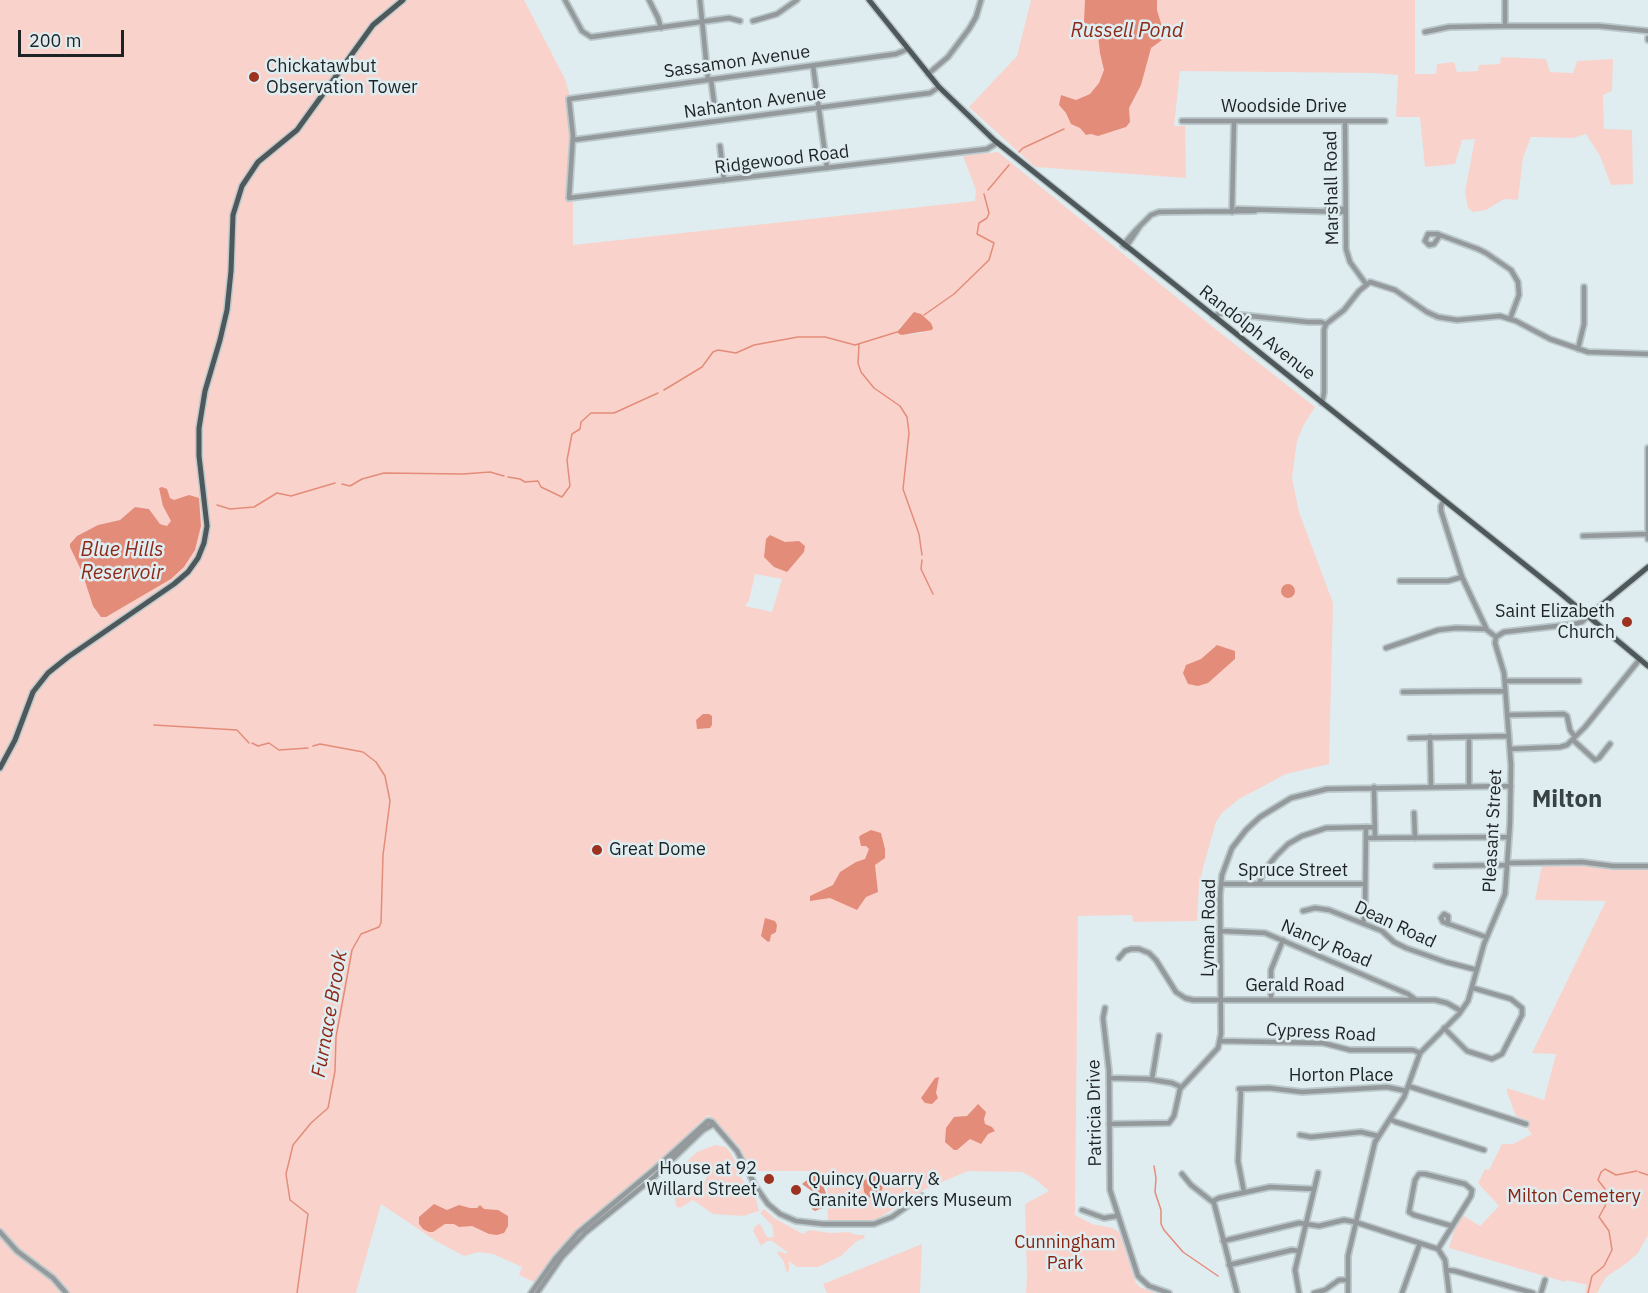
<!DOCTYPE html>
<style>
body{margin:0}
#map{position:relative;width:1648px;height:1293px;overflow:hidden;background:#dfedf1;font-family:"IBM Plex Sans",sans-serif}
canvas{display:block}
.scale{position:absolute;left:18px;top:30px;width:106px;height:27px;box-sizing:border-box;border:3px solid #1e2325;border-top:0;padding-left:8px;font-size:18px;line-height:21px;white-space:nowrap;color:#1e2325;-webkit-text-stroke:4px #dfedf1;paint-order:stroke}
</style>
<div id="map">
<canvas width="1648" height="1293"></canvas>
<div class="scale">200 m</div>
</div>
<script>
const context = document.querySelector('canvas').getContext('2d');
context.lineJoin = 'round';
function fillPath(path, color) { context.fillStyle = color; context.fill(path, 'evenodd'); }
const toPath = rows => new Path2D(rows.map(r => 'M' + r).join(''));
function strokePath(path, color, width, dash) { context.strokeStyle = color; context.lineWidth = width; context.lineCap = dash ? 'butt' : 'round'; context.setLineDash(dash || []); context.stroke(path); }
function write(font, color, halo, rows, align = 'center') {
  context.font = font + ' "IBM Plex Sans",sans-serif'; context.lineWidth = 5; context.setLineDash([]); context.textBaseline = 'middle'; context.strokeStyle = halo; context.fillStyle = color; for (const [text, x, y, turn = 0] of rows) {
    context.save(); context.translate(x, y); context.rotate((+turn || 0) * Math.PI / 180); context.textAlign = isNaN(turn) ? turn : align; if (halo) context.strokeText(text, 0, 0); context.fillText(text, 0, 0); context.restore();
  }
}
fillPath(toPath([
 [0,0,524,0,565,79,573,107,573,245,975,201,976,190,963,156,998,152,1213,327,1315,407,1303,426,1297,441,1292,478,1299,512,1333,603,1329,764,1286,774,1239,799,1222,813,1216,822,1204,864,1199,886,1197,921,1133,922,1132,915,1078,916,1075,1215,1092,1224,1112,1228,1119,1232,1136,1283,1140,1287,1155,1293,1026,1293,1027,1276,1025,1204,1049,1191,1035,1179,1022,1172,968,1171,925,1189,876,1220,868,1221,828,1220,827,1180,813,1171,753,1171,738,1145,708,1115,654,1166,580,1226,559,1249,534,1282,519,1275,522,1267,493,1254,479,1252,464,1256,436,1241,381,1204,356,1293,0,1293],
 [917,312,931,323,921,333,902,335,899,328],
 [135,507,149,509,160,524,167,526,79,535,98,525,120,520],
 [755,574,782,579,772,612,745,606,749,601],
 [1031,0,1415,0,1415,74,1436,74,1437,64,1454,62,1457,72,1478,71,1479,65,1500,64,1501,57,1546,59,1550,72,1573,73,1577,61,1613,59,1612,91,1603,95,1604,129,1632,130,1633,184,1611,185,1600,156,1586,134,1573,138,1531,137,1523,157,1518,200,1504,199,1486,210,1473,212,1468,208,1465,192,1475,139,1462,140,1455,164,1425,167,1420,117,1396,117,1398,75,1373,73,1180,71,1174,126,1185,126,1186,178,1035,167,969,107,1017,56],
 [1578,864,1648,867,1648,1235,1638,1253,1627,1263,1606,1277,1597,1293,1585,1293,1587,1285,1566,1280,1565,1282,1449,1248,1454,1231,1462,1215,1480,1226,1499,1206,1478,1183,1485,1169,1489,1170,1502,1144,1513,1144,1532,1134,1527,1128,1529,1121,1516,1116,1507,1092,1507,1088,1544,1100,1556,1054,1532,1053,1606,901,1535,900,1542,865],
 [715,1145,726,1147,732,1155,747,1190,756,1199,759,1211,743,1216,713,1214,693,1200,680,1208,676,1206,675,1199,687,1185,705,1181,707,1177,704,1172,695,1171,688,1167,687,1161,697,1152],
 [764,1209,774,1218,803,1234,809,1230,831,1233,848,1232,857,1235,864,1235,865,1238,857,1241,841,1256,818,1267,797,1267,789,1261,789,1270,787,1273,783,1260,777,1253,779,1251,787,1254,787,1252,772,1241,767,1241,761,1246,753,1231,755,1226,760,1224,767,1237,770,1238,774,1236,772,1225,760,1213],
 [922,1244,920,1293,827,1293,823,1284]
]), '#f9d3cb');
fillPath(toPath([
 [1085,0,1157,0,1157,10,1163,30,1162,40,1151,48,1141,85,1129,108,1130,122,1126,127,1098,136,1091,134,1086,135,1080,128,1071,124,1066,113,1059,105,1061,95,1076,100,1090,94,1099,83,1104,70,1100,53,1098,36,1084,22],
 [914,312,921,314,931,323,933,328,932,330,902,335,899,334,897,332],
 [162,487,167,489,170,498,174,500,189,495,199,498,201,526,195,550,184,567,171,579,106,617,101,617,93,606,82,572,70,547,70,544,77,536,98,525,120,520,135,507,149,509,160,524,167,526,171,521,163,506,159,488],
 [770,535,785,542,799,541,805,546,804,552,787,572,774,567,764,557,766,539],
 '1281 591a7 7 0 1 1 14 0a7 7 0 1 1-14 0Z',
 [1217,645,1235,651,1235,659,1208,683,1198,686,1188,684,1183,673,1186,665,1201,659],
 [703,714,709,714,712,716,712,725,710,728,697,729,696,720],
 [871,830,881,833,885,849,885,858,875,865,878,892,866,897,857,910,830,898,810,901,810,896,833,885,840,872,856,862,865,859,869,849,866,846,861,846,859,837,861,835],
 [765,918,775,921,777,925,776,932,771,935,770,941,768,942,761,936],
 [939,1077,936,1093,938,1098,932,1104,925,1103,921,1098,935,1078],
 [978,1104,986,1112,984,1119,985,1124,992,1127,995,1131,988,1134,981,1144,970,1139,957,1150,954,1150,945,1142,946,1128,954,1117,967,1116],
 [813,1175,818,1176,821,1180,827,1196,825,1207,815,1211,812,1209,812,1201,817,1200,812,1191,802,1184],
 [873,1175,878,1176,883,1183,882,1191,876,1199,868,1197,864,1192,863,1181],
 [434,1204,447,1210,459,1205,470,1208,477,1208,480,1205,484,1209,498,1210,508,1216,508,1226,504,1233,497,1235,489,1234,472,1226,459,1227,454,1224,445,1224,433,1232,429,1232,423,1229,419,1224,419,1217]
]), '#e48c7a');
strokePath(toPath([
 [1019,152,1023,148,1064,129],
 [988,190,1009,165],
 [924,315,954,294,989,260,994,243,977,234,979,223,987,218,989,213,984,194],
 [859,344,858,363,861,372,874,388,900,406,907,417,909,433,903,489,919,534,922,555],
 [664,390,702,367,713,352,718,350,736,353,754,345,798,337,825,337,855,345,897,332],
 [508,477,520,479,525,482,538,481,541,487,562,497,570,486,567,460,572,434,580,429,581,422,591,413,614,413,658,393],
 [342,484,350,486,362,479,384,473,463,474,490,472,504,476],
 [217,505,230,509,254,507,277,493,291,496,335,483],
 [922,560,921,569,933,594],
 [154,725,237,730,249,743],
 [252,743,258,746,269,743,279,750,308,748],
 [1154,1166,1156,1178,1155,1192,1161,1210,1161,1224,1164,1230,1183,1252,1218,1276],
 [1639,1172,1648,1175],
 [297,1293,308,1214,290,1200,286,1174,293,1145,311,1123,328,1108,335,1071,336,1037,352,950,361,934,379,927,381,923,383,855,390,801,385,776,376,762,363,752,320,744,313,746],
 [1588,1293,1592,1276,1604,1266,1612,1250,1609,1231,1599,1217,1605,1206,1607,1199,1605,1189,1598,1180,1601,1172,1605,1169,1616,1175,1637,1171]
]), '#e48c7a', 1.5);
const minor = toPath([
 [565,0,582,31,591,37,729,18,740,21],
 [649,0,658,18,661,28],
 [700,0,708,80],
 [1505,0,1505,26],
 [753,21,777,14,797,0],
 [1425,32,1449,27,1505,26,1599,26,1648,31],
 [1648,38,1648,40],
 [908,49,896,54,569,99,573,136,569,198,987,149,997,143],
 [813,66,827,168],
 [928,74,948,57,969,29,976,17,981,0],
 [711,80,714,102],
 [1182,121,1385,121],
 [1345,121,1346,249,1350,262,1366,284],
 [573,140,930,93,939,87],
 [720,146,724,180],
 [1237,209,1345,212],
 [1327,209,1345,209],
 [1232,212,1234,121],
 [1440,235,1434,244,1429,245,1425,241,1428,234,1438,234,1440,235,1478,249,1486,253,1511,270,1518,282,1519,295,1510,319],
 [1123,245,1137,229,1151,215,1159,212,1255,211],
 [1126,247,1140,226],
 [1213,316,1222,313,1308,322,1321,322,1326,324],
 [1326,324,1344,310,1359,291,1370,282,1395,290,1427,312,1438,317,1457,320,1500,316,1516,321,1550,339,1588,352,1648,354],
 [1578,349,1584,324,1584,287],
 [1322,403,1324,392,1324,330,1326,324],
 [1648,448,1648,539],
 [1444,500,1441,506,1441,511,1462,577,1487,630,1496,637],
 [1583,536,1648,534],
 [1400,581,1448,581,1462,577],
 [1496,637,1504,632,1575,624,1582,622,1588,616],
 [1386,648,1438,630,1456,628,1486,629],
 [1505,681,1579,681],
 [1403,692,1505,691],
 [1507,715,1564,714,1567,716,1570,730,1575,737],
 [1430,737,1431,787],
 [1410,738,1509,736],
 [1573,740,1595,760,1599,758,1610,744],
 [1510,749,1560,747,1567,745,1585,727,1640,659],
 [1469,786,1469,737],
 [1374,787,1375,838],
 [1414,813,1415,838],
 [1366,838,1509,837],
 [1508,863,1582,862,1613,866,1648,866],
 [1436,866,1507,865],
 [1221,884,1365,884],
 [1259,884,1264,871,1276,856,1288,844,1302,836,1326,828,1375,827],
 [1303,911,1315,908,1329,910,1382,931,1394,942,1406,948,1446,962,1477,970],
 [1363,923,1365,914,1366,827],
 [1448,924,1448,916,1444,914,1441,918,1443,922,1486,937],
 [1221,931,1265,933,1408,994,1416,1000],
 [1119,958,1125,951,1131,949,1139,949,1149,953,1156,960,1176,992,1185,998,1193,1000,1435,1000,1447,1003,1461,1011],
 [1271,1000,1271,970,1283,940],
 [1105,1008,1103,1018,1109,1071,1110,1190,1138,1276,1149,1286,1169,1293],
 [1444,1028,1467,1051,1492,1059,1502,1054,1522,1015,1522,1008,1511,999,1473,988],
 [1220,1041,1323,1043,1350,1050,1413,1050,1420,1053],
 [1109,1078,1148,1079,1172,1083,1181,1087],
 [1152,1079,1159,1036],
 [1408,1086,1526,1124],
 [1239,1089,1269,1088,1302,1092,1387,1087,1406,1091],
 [1241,1089,1238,1161,1244,1192],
 [1390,1119,1396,1122,1484,1150],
 [1109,1124,1169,1123,1174,1116,1180,1089,1218,1048,1221,1034,1220,895,1222,875,1232,848,1246,830,1260,817,1291,798,1327,789,1511,786],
 [1300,1135,1311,1137,1361,1132,1378,1136],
 [1182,1174,1191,1185,1214,1203,1237,1293],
 [1213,1201,1219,1198,1270,1187,1314,1189],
 [1082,1210,1104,1218,1117,1216],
 [0,1232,17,1251,53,1278,66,1293],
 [1223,1241,1299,1223,1319,1226,1344,1220,1355,1222,1438,1249,1445,1260,1449,1293],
 [1438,1249,1471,1196,1472,1190,1465,1184,1425,1174,1419,1174,1415,1180,1409,1212,1414,1215,1452,1226],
 [1229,1265,1292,1250,1299,1251],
 [1446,1270,1455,1271,1533,1293],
 [531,1293,555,1259,579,1232,656,1168,708,1121,712,1122,737,1151,756,1187,768,1204,780,1214,796,1221,823,1224,874,1224,892,1217,922,1196],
 [537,1293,562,1257,585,1233,653,1178,703,1130,714,1124],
 [1299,1293,1295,1270,1318,1173],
 [1314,1293,1325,1290,1339,1280,1347,1280],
 [1348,1293,1348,1256,1375,1142,1404,1097,1420,1053,1459,1014,1468,1001,1484,944,1505,894,1510,823,1511,765,1504,673,1495,643,1496,637],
 [1402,1293,1420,1243],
 [1541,1293,1545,1280]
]);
const major = toPath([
 [869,0,939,87,994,140,1559,592,1648,666],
 [1588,616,1648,567],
 [0,768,15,740,33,692,48,673,68,657,174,584,188,572,198,558,204,543,207,526,199,456,199,428,205,391,220,340,227,310,231,271,233,215,242,186,258,162,297,130,373,25,403,0]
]);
strokePath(minor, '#bcc9cc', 8);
strokePath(major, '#bcc9cc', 8);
strokePath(minor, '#94999b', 4.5);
strokePath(major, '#4e585a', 5);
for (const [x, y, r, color] of [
 [254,77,6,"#9c321f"],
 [1627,622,6,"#9c321f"],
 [597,850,6,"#9c321f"],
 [769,1179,6,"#9c321f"],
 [796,1190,6,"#9c321f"]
]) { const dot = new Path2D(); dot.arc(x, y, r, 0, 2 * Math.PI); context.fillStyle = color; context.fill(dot); strokePath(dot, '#dfedf1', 2); }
write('18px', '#1e2325', '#dfedf1', [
 ["Sassamon Avenue",737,62,-8],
 ["Nahanton Avenue",755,103,-8],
 ["Woodside Drive",1284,107],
 ["Ridgewood Road",782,160,-7],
 ["Marshall Road",1332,188,-91],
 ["Randolph Avenue",1257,333,38],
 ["Pleasant Street",1493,831,-87],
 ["Spruce Street",1293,871],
 ["Dean Road",1395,925,25],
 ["Lyman Road",1209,928,-89],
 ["Nancy Road",1326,944,23],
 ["Gerald Road",1295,986],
 ["Cypress Road",1321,1033,3],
 ["Horton Place",1341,1076],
 ["Patricia Drive",1095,1113,-91]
]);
write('18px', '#1e2325', '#dfedf1', [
 ["Chickatawbut",266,67],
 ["Observation Tower",266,88],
 ["Saint Elizabeth",1615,612,"right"],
 ["Church",1615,633,"right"],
 ["Great Dome",609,850],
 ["House at 92",757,1169,"right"],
 ["Willard Street",757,1190,"right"],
 ["Quincy Quarry &",808,1180],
 ["Granite Workers Museum",808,1201]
], 'left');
write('18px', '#89220f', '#dfedf1', [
 ["Milton Cemetery",1574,1197],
 ["Cunningham",1065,1243],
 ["Park",1065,1264]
]);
write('italic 20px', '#8f2816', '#dfedf1', [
 ["Russell Pond",1127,31],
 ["Blue Hills",122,550],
 ["Reservoir",122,573],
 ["Furnace Brook",330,1014,-80]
]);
write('bold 24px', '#384346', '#dfedf1', [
 ["Milton",1567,800]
]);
</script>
